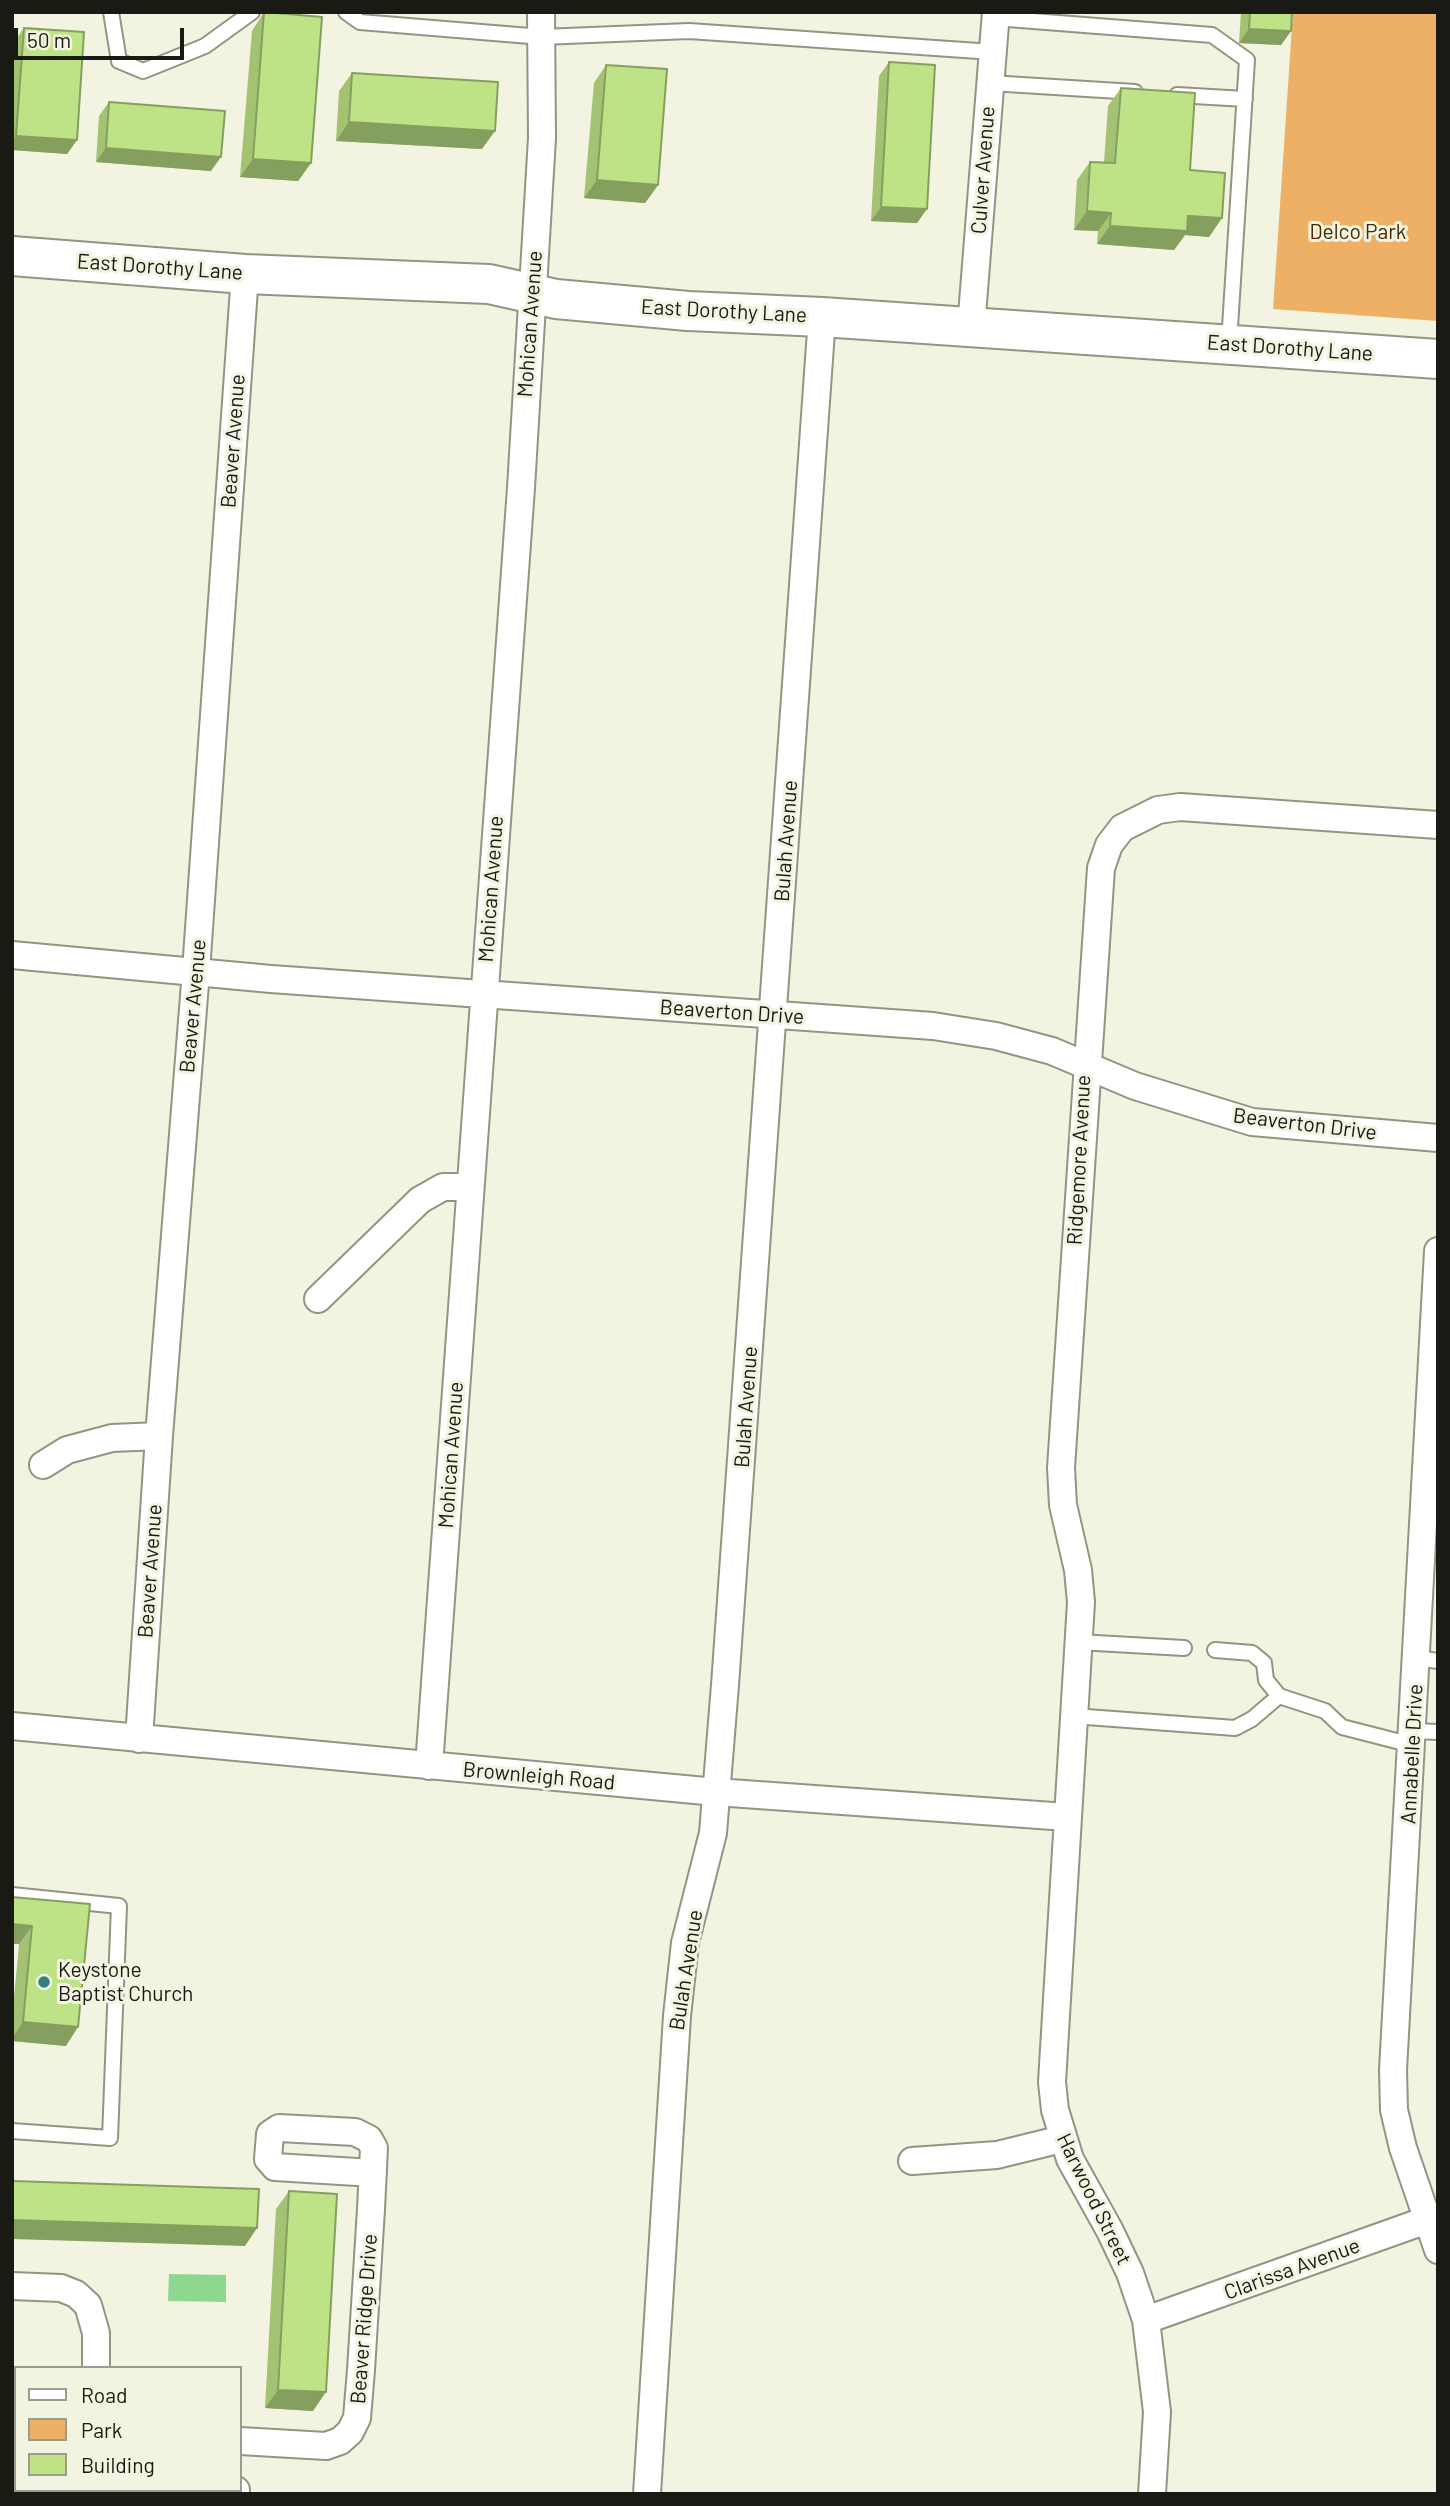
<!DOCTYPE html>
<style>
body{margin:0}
#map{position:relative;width:1450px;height:2506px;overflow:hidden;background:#f2f3e0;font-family:Barlow,sans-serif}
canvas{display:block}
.frame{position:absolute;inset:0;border:14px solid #191a13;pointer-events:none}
.legend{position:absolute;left:14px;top:2366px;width:228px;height:126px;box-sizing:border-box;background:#f2f3e0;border:2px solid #9b9c8e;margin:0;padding:9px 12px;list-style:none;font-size:21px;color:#191a13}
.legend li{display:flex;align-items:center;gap:14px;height:35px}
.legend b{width:35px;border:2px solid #9b9c8e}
.scale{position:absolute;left:14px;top:28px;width:170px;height:32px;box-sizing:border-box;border:4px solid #191a13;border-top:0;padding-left:9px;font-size:21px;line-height:24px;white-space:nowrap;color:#191a13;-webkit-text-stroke:5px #f2f3e0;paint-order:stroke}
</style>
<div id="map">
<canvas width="1450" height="2506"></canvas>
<div class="frame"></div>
<ul class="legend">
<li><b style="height:9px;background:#fff"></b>Road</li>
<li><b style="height:19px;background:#edb064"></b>Park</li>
<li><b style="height:19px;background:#bee386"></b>Building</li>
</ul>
<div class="scale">50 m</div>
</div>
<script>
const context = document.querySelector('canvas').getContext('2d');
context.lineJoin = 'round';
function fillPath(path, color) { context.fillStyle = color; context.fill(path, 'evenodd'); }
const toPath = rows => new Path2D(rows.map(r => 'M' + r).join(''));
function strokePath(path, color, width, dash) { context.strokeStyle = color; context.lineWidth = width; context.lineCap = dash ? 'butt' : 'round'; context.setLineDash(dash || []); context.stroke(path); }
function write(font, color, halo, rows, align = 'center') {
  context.font = font + ' Barlow,sans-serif'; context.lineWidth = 6; context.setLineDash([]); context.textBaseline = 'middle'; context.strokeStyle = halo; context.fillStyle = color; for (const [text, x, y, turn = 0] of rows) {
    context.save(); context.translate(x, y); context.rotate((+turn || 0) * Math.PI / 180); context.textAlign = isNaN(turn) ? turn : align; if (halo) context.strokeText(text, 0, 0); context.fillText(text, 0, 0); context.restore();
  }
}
fillPath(toPath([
 [1293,12,1438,12,1438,321,1273,309]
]), '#edb064');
fillPath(toPath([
 [169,2274,226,2275,226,2302,168,2301]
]), '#8dd78f');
const service = toPath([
 [111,12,119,61,143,71,205,46,252,12],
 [346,12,360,22,542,37,689,31,993,52],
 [995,18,1212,35,1247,60,1229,343],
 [990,83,1135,92],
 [1177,95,1245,99],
 [1078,1642,1184,1648],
 [1215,1650,1252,1653,1264,1663,1266,1680,1279,1696,1325,1711,1342,1727,1412,1745],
 [1417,1658,1438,1661],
 [1073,1716,1235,1728,1252,1719,1279,1696],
 [1413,1731,1438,1732],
 [12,1895,119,1906,110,2138,12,2131]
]);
const minor = toPath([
 [971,328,996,12],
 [12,955,271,979,933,1026,996,1036,1052,1051,1135,1086,1252,1122,1438,1138],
 [1438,1251,1393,2070,1394,2110,1403,2148,1438,2250],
 [318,1299,420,1200,443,1187,470,1187],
 [43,1465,67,1450,112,1438,159,1436],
 [12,1726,716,1792,1067,1817],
 [139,1739,159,1436,196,971,245,274],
 [429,1766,521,488,542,138,541,12],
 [912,2161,997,2155,1062,2139],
 [12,2286,61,2288,76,2294,88,2305,96,2333,96,2368],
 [1146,2320,1438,2216],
 [240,2441,326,2446,340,2441,350,2432,357,2418,361,2370,371,2209,374,2148,369,2139,355,2132,279,2128,270,2134,268,2159,275,2167,373,2173],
 [236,2494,236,2490],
 [647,2494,677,2016,685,1943,713,1833,725,1685,822,317],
 [1152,2494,1157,2412,1146,2320,1130,2273,1110,2231,1070,2159,1055,2110,1052,2082,1081,1602,1078,1570,1063,1505,1061,1468,1101,868,1109,845,1122,828,1158,810,1180,807,1438,825]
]);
const primary = toPath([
 [12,256,245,274,489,284,556,299,688,311,822,317,1438,359]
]);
strokePath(service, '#949482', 18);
strokePath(minor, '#949482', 30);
strokePath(primary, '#949482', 42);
strokePath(service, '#fff', 14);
strokePath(minor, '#fff', 26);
strokePath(primary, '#fff', 38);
fillPath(toPath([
 [264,12,311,163,298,181,240,177,252,31],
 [1241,12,1292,12,1291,31,1281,45,1239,43],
 [24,28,77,140,67,154,12,150,12,71,14,42],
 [889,62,917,223,871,221,879,76],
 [606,65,658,185,645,203,584,198,594,83],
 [352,73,482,149,336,141,339,91],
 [1121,88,1190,170,1222,218,1209,237,1185,235,1174,250,1097,244,1098,231,1074,230,1077,180,1090,162,1104,163,1108,106],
 [109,102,211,171,96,162,99,116],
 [12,1897,90,1904,66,2046,12,2041,12,2019,19,1944],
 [289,2191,313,2411,265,2408,276,2209]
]), '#a3c373');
fillPath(toPath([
 [1249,29,1291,31,1281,45,1239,43],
 [349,122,495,131,482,149,336,141],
 [16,136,77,140,67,154,12,150,12,142],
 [106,148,221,157,211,171,96,162],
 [253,159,311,163,298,181,240,177],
 [597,180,658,185,645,203,584,198],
 [881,207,927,209,917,223,871,221],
 [1087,211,1111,213,1098,231,1074,230],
 [1188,216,1222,218,1209,237,1185,235,1174,250,1097,244,1110,226],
 [12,1924,32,1926,19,1944,12,1944],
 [23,2022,78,2027,66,2046,12,2041,12,2038],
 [12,2220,257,2228,245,2246,12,2239],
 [278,2390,326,2392,313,2411,265,2408]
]), '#859f5e');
const building = toPath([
 [264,12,322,17,311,163,253,159,264,12],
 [1250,12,1292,12,1291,31,1249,29,1250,12],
 [24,28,84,32,77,140,16,136,24,28],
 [889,62,935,65,927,209,881,207,889,62],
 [606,65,667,69,658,185,597,180,606,65],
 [352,73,498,82,495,131,349,122,352,73],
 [1121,88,1195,93,1190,170,1225,173,1222,218,1188,216,1187,231,1110,226,1111,213,1087,211,1090,162,1115,163,1121,88],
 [109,102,225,111,221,157,106,148,109,102],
 [12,1897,90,1904,78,2027,23,2022,32,1926,12,1924,12,1897],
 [12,2181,259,2189,257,2228,12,2220,12,2181],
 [289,2191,337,2194,326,2392,278,2390,289,2191]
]);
fillPath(building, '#bee386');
strokePath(building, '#859f5e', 2);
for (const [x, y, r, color] of [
 [44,1982,7,"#347d81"]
]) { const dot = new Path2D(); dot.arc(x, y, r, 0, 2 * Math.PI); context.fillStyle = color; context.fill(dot); strokePath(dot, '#f2f3e0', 2.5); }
write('21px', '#191a13', '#f2f3e0', [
 ["Culver Avenue",983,170,-86],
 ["East Dorothy Lane",160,267,4],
 ["East Dorothy Lane",724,311,3],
 ["Mohican Avenue",530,324,-86],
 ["East Dorothy Lane",1290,348,4],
 ["Beaver Avenue",233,441,-86],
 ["Bulah Avenue",786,841,-86],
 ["Mohican Avenue",491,889,-86],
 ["Beaver Avenue",193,1006,-85],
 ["Beaverton Drive",732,1012,4],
 ["Beaverton Drive",1305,1124,7],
 ["Ridgemore Avenue",1079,1160,-87],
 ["Bulah Avenue",746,1407,-86],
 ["Mohican Avenue",451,1455,-86],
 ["Beaver Avenue",150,1571,-86],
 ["Annabelle Drive",1412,1754,-87],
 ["Brownleigh Road",539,1776,5],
 ["Bulah Avenue",686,1970,-81],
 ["Harwood Street",1094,2199,64],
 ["Clarissa Avenue",1292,2269,-20],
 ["Beaver Ridge Drive",364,2319,-86]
]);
write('21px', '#432a04', '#f2f3e0', [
 ["Delco Park",1358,232]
]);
write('21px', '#191a13', '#f2f3e0', [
 ["Keystone",58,1970],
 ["Baptist Church",58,1994]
], 'left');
</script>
